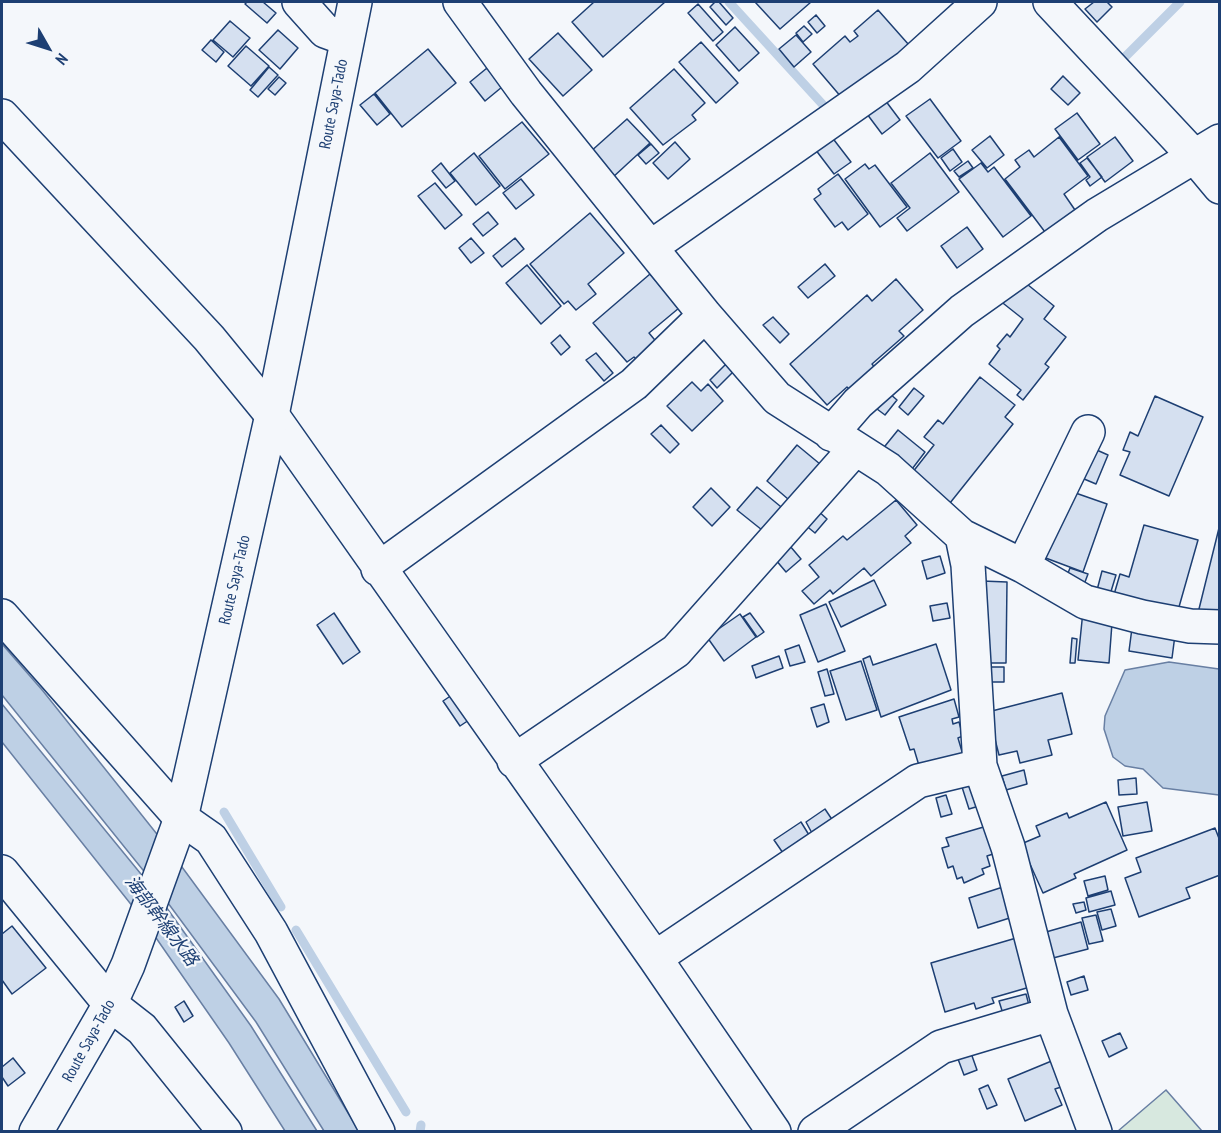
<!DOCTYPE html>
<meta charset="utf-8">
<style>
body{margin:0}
#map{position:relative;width:1221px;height:1133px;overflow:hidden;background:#f4f7fb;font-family:"PT Sans Narrow",sans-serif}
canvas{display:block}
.frame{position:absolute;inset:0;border:3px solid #1d3f73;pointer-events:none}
.north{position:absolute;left:18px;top:18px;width:60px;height:60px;-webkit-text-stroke:4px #f4f7fb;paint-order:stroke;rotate:129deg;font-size:16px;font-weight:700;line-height:24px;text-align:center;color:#1d3f73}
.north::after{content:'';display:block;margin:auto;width:21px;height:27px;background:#1d3f73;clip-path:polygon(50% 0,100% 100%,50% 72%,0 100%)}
</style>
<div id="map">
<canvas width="1221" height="1133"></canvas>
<div class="frame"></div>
<div class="north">N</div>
</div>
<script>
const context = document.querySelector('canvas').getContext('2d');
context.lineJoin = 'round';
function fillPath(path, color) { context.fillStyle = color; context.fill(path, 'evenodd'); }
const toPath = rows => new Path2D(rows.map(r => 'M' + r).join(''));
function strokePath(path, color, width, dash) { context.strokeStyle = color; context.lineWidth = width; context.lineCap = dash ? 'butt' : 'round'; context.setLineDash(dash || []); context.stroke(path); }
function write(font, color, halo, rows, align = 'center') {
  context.font = font + ' "PT Sans Narrow","Noto Sans JP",sans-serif'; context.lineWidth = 4.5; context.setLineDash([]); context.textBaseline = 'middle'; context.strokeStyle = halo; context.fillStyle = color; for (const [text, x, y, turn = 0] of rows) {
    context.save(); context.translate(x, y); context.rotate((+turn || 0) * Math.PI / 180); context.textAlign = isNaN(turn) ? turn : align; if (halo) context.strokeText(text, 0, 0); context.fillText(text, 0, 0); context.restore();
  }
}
const green = toPath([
 [1166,1090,1202,1131,1118,1131,1166,1090]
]);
fillPath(green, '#d7e8df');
strokePath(green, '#687fa3', 1.5);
const water = toPath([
 [2,644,43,691,168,848,279,999,359,1131,324,1131,256,1022,151,880,2,695,2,644],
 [1169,662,1219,669,1219,795,1163,788,1143,769,1125,766,1113,757,1104,729,1105,716,1125,670,1169,662],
 [2,704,154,890,251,1026,317,1131,285,1131,229,1043,145,922,2,742,2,704]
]);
fillPath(water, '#bed0e5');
strokePath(water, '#687fa3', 1.5);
strokePath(toPath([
 [729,2,825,107],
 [1121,61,1180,2],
 [224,812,281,907],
 [296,930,406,1112],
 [420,1132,421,1125]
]), '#bed0e5', 9);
const building = toPath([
 [247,2,263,2,276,13,267,23,245,4,247,2],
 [594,2,665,2,603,57,572,22,594,2],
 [715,2,719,2,733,18,726,25,710,7,715,2],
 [755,2,811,2,780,29,755,2],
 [1094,2,1107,2,1112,7,1097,22,1085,9,1094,2],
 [698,4,723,32,713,41,688,13,698,4],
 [878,10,909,45,863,88,842,98,813,64,845,36,850,42,858,36,854,31,878,10],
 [816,15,825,26,817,33,808,22,816,15],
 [230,21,250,38,233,57,213,40,230,21],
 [804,26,812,34,803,42,796,33,804,26],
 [735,27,759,53,739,71,716,45,735,27],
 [278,30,298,48,280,69,259,50,278,30],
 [558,33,592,70,563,96,529,59,558,33],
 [796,35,811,52,794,67,779,49,796,35],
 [211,40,224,52,216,62,202,50,211,40],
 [701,42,738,83,716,103,679,62,701,42],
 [246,46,269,66,251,86,228,66,246,46],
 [428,49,456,83,402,127,375,93,428,49],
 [269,67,278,75,258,97,250,90,269,67],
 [487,68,502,87,485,101,470,82,487,68],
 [674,69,705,103,692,115,696,120,663,145,630,108,674,69],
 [1063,76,1080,93,1068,105,1051,89,1063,76],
 [279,77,286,83,275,95,268,89,279,77],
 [374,94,390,114,377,125,360,105,374,94],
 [930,99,961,141,938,158,906,116,930,99],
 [885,100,900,120,882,134,867,114,885,100],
 [1077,113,1100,144,1078,160,1055,129,1077,113],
 [627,119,650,143,612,178,589,153,627,119],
 [522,122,549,154,505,189,479,156,522,122],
 [831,136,851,162,834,174,815,149,831,136],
 [990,136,1004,155,987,168,972,150,990,136],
 [1059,137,1088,176,1064,194,1075,210,1045,232,1005,179,1020,167,1015,160,1029,150,1034,157,1059,137],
 [1115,137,1133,161,1105,182,1087,157,1115,137],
 [675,142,690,159,668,179,653,163,675,142],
 [651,144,659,153,646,164,638,155,651,144],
 [953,149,962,162,950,171,941,158,953,149],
 [474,153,500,186,476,205,450,173,474,153],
 [930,153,959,192,907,231,897,218,910,208,891,183,930,153],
 [1087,158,1102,177,1090,186,1086,180,1090,177,1080,163,1087,158],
 [968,161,973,168,959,177,954,171,968,161],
 [441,163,455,181,446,188,432,171,441,163],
 [981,163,988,172,994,167,1031,216,1003,237,959,179,981,163],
 [865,164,869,169,875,165,907,207,880,227,845,179,865,164],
 [838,174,868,214,848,230,842,222,835,227,814,199,821,194,818,189,838,174],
 [521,179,534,195,516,209,503,193,521,179],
 [435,183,462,215,445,229,418,196,435,183],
 [488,212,498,224,483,236,473,224,488,212],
 [590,213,624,253,588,284,596,294,576,310,568,301,564,304,530,264,590,213],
 [967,227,983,249,957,268,941,246,967,227],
 [471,238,484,253,471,263,459,248,471,238],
 [515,238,524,249,502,267,493,256,515,238],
 [825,264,835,276,808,298,798,287,825,264],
 [527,265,561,306,541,324,506,283,527,265],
 [650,274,679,308,649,333,659,345,639,362,634,357,627,362,593,323,650,274],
 [1017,276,1054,306,1044,319,1066,337,1045,364,1049,367,1023,400,1017,395,1021,390,989,364,1000,349,997,346,1007,334,1010,337,1023,319,999,300,1017,276],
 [896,279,923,310,899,331,904,336,872,364,876,369,851,391,847,387,827,405,790,364,867,295,872,301,896,279],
 [773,317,789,334,780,343,763,325,773,317],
 [560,335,570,347,561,355,551,343,560,335],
 [596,353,613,373,604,381,586,360,596,353],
 [726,364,733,372,717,388,710,380,726,364],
 [980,377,1015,405,1005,417,1013,424,950,503,912,473,934,445,924,437,938,420,943,424,980,377],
 [692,382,701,391,708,384,723,401,692,431,667,406,692,382],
 [914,388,924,396,908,415,899,407,914,388],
 [889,393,897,400,885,415,877,409,889,393],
 [1155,396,1203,417,1169,496,1120,475,1130,452,1123,450,1130,432,1138,436,1155,396],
 [661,425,679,444,670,453,651,434,661,425],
 [898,430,925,452,909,473,881,451,898,430],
 [797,445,826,469,795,505,767,481,797,445],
 [1090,447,1108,455,1096,484,1077,476,1090,447],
 [757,487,786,511,767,534,737,510,757,487],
 [711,488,730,507,712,526,693,507,711,488],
 [1067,490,1107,504,1083,572,1043,557,1067,490],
 [896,500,917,525,905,536,911,543,871,576,864,568,833,594,830,590,814,604,802,591,819,577,809,565,843,536,847,540,896,500],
 [816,509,827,519,815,533,804,524,816,509],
 [1220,524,1220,618,1198,613,1220,524],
 [1144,525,1198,540,1177,614,1113,598,1120,574,1129,577,1144,525],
 [790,546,801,559,786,572,775,559,790,546],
 [940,556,945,573,927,579,922,561,940,556],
 [1070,568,1088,574,1082,590,1064,583,1070,568],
 [1102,571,1116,575,1109,598,1096,594,1102,571],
 [874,580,886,605,841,627,829,602,874,580],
 [982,581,1007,582,1006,663,981,663,982,581],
 [947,603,950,618,933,621,930,606,947,603],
 [826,604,845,651,818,662,800,615,826,604],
 [1083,611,1112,623,1109,663,1078,660,1083,611],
 [334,613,360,652,343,664,317,625,334,613],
 [750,613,764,632,757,637,743,617,750,613],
 [740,614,756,637,724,661,707,637,740,614],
 [1132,628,1175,635,1172,658,1129,651,1132,628],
 [1072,638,1077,639,1075,663,1070,663,1072,638],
 [936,644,951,690,881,717,863,659,870,656,873,665,936,644],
 [799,645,805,662,790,666,785,650,799,645],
 [779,656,783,668,756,678,752,666,779,656],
 [861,661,877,710,846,720,830,671,861,661],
 [984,667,1004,667,1004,682,984,682,984,667],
 [827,669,834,694,825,696,818,672,827,669],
 [1062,693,1072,734,1048,740,1052,755,1020,763,1017,751,999,755,988,712,1062,693],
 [452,695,469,720,460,726,443,701,452,695],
 [954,699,959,717,952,719,953,724,959,722,963,736,958,738,963,755,920,769,914,749,910,750,899,717,954,699],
 [824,704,829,722,817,727,811,708,824,704],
 [1024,770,1027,784,1006,790,1002,776,1024,770],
 [1136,778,1137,794,1119,795,1118,780,1136,778],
 [973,784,979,806,969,809,962,787,973,784],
 [946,795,952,814,941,817,936,798,946,795],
 [1106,802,1127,850,1074,874,1076,878,1043,893,1021,844,1040,836,1036,826,1067,813,1069,818,1106,802],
 [1147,802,1152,831,1123,836,1118,807,1147,802],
 [825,809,833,821,813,835,806,822,825,809],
 [801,822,809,835,783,853,774,840,801,822],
 [987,826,996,853,987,856,990,866,982,869,984,874,964,883,962,877,957,879,953,866,948,868,942,848,949,846,946,838,987,826],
 [1215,828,1220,841,1220,875,1186,888,1190,898,1139,917,1125,878,1141,872,1136,858,1215,828],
 [1105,876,1108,890,1088,896,1084,881,1105,876],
 [1006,886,1016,916,978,928,969,898,1006,886],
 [1111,891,1115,905,1089,912,1086,898,1111,891],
 [1084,902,1086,910,1076,913,1073,904,1084,902],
 [1111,909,1116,926,1102,930,1097,912,1111,909],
 [1096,915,1103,941,1089,944,1082,918,1096,915],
 [1081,922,1088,949,1053,958,1046,932,1081,922],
 [12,926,46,968,12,994,2,980,2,934,12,926],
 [1023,936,1037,985,992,998,994,1003,976,1009,974,1003,945,1012,931,963,1023,936],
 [1084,976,1088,990,1071,995,1067,982,1084,976],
 [1026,994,1030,1009,1004,1017,999,1001,1026,994],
 [184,1001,193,1016,184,1022,175,1007,184,1001],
 [1120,1033,1127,1048,1109,1057,1102,1041,1120,1033],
 [971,1053,977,1070,964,1075,958,1059,971,1053],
 [13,1058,25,1073,8,1086,2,1077,2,1067,13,1058],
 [1054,1060,1064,1086,1055,1089,1062,1105,1025,1121,1008,1079,1054,1060],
 [988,1085,997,1105,987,1109,979,1089,988,1085]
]);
fillPath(building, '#d5e0f0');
strokePath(building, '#1d3f73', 1.5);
const minor = toPath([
 [299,2,325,31,347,39],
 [460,2,526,93,705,315,777,398,888,469,962,536,1023,566,1085,602,1142,617,1190,626,1220,627],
 [1050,2,1195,157,1220,187],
 [2,116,209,338,272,415,655,958,774,1132],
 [651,247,908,67,980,2],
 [831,434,858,403,962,311,1097,215,1220,141],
 [962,536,968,565,980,766,1008,847,1051,1014,1095,1132],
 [1023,566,1088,432],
 [378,569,634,384,705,315],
 [2,616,181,818,211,839,271,932,378,1132],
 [514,761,676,651,854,450],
 [2,872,110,1004,142,1029,225,1132],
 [655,958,918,781,980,766],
 [815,1132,941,1047,1051,1014]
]);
const major = toPath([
 [36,1132,110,1004,128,965,181,818,272,415,355,2]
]);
strokePath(minor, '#1d3f73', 36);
strokePath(major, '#1d3f73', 36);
strokePath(minor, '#f4f7fb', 33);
strokePath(major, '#f4f7fb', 33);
write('16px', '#1d3f73', '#f4f7fb', [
 ["Route Saya-Tado",334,104,-79],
 ["Route Saya-Tado",235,580,-77],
 ["Route Saya-Tado",89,1041,-61]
]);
write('italic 18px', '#1d3f73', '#f4f7fb', [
 ["海部幹線水路",161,921,53]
]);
</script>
